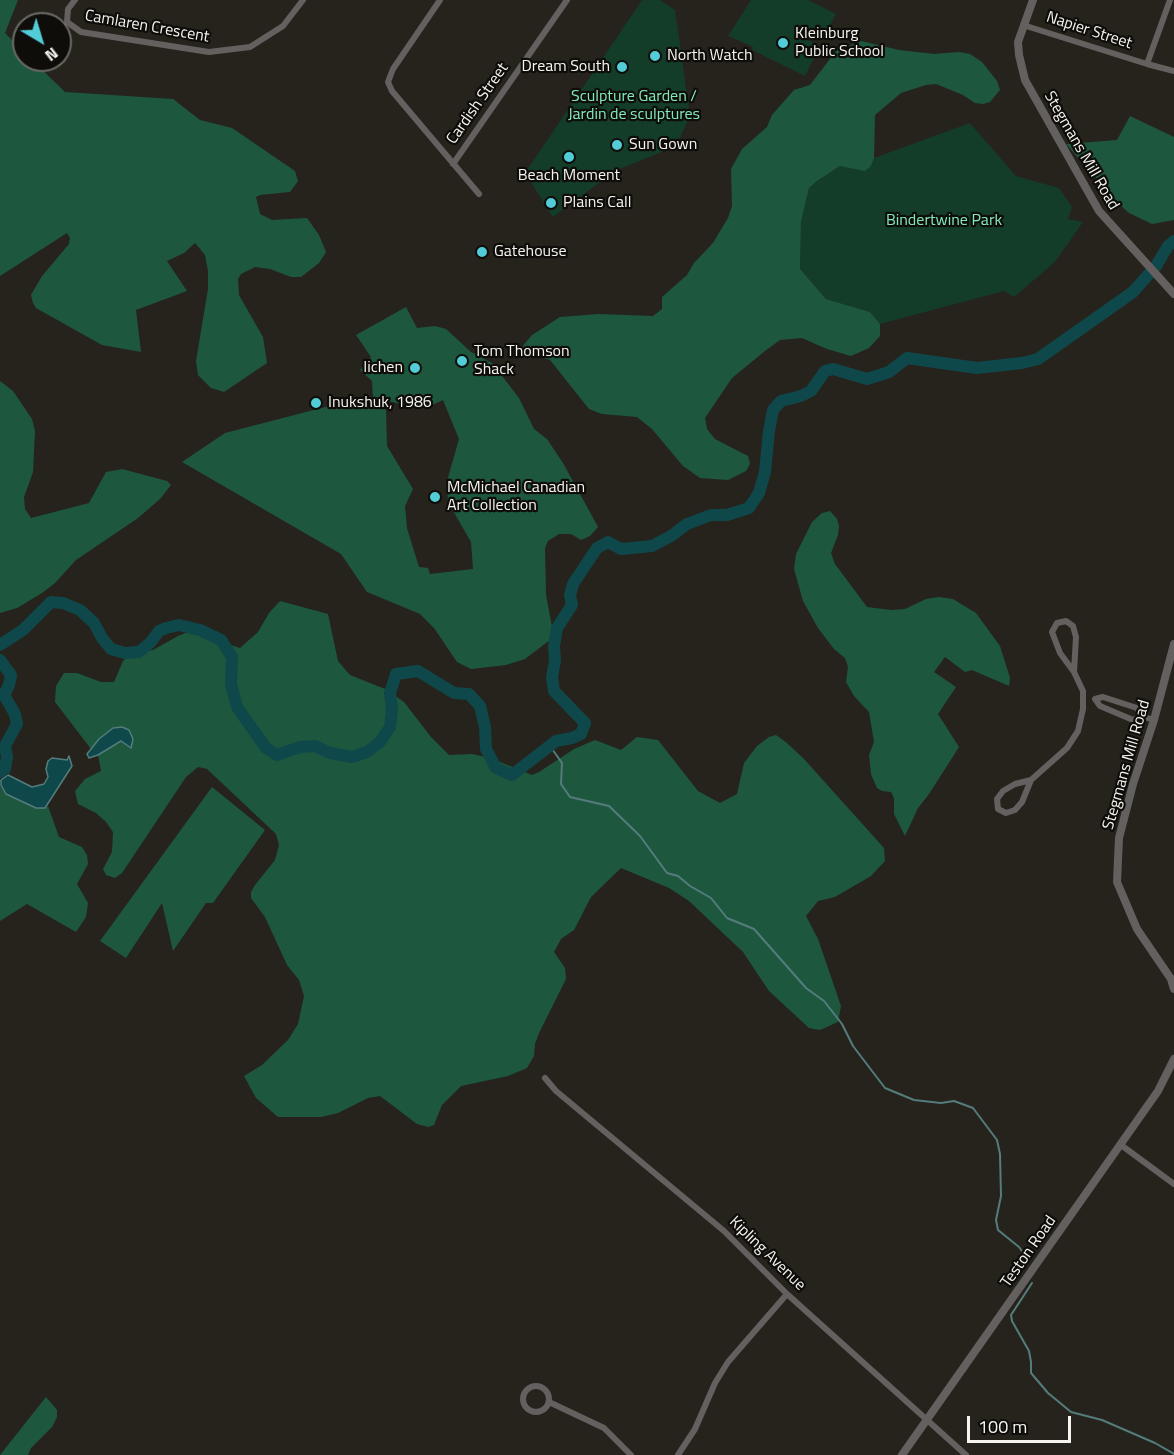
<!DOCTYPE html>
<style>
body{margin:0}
#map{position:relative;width:1174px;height:1455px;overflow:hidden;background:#26231d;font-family:"Titillium Web",sans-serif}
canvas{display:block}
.north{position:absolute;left:12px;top:12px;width:60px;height:60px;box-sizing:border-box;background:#0e0d0a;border:2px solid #6b6966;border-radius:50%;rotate:142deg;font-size:16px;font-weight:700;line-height:24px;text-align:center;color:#f6f4ef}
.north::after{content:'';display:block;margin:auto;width:21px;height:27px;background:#52ccd6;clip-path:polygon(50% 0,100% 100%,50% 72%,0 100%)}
.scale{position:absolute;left:967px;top:1416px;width:104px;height:27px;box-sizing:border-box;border:3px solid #f6f4ef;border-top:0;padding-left:8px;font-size:18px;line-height:21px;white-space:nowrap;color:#f6f4ef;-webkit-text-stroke:4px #0e0d0a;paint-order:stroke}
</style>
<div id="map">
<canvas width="1174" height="1455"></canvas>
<div class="north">N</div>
<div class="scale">100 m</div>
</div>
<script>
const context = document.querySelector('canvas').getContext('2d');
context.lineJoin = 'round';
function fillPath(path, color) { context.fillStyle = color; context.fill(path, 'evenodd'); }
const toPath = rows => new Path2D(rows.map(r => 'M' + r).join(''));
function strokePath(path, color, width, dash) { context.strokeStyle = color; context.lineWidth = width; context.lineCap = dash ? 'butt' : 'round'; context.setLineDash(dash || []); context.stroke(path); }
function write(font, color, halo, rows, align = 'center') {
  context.font = font + ' "Titillium Web",sans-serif'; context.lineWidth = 4.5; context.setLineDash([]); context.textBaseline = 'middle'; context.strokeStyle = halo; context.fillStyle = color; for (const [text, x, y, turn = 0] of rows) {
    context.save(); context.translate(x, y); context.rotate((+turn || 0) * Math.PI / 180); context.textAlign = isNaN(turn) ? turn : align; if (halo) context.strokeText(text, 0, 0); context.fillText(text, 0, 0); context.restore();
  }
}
fillPath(toPath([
 [642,0,660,0,675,10,690,116,676,146,615,171,553,217,525,173],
 [751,0,808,0,836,14,822,41,804,33,804,38,820,46,805,76,752,50,753,47,728,36],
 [970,123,1016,176,1059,188,1072,207,1068,219,1083,222,1055,262,1014,297,1004,291,880,324,870,312,826,299,800,269,801,222,809,188,817,181,840,166,871,166,874,158]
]), '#133c29');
fillPath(toPath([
 [0,0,18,0,5,33,24,52,24,60,32,60,65,92,173,99,200,120,232,128,295,171,298,181,290,192,260,195,256,197,260,214,272,220,307,218,319,235,326,252,319,263,301,277,291,277,270,269,255,267,241,274,238,279,239,295,263,337,267,363,224,392,211,388,198,375,196,361,208,289,208,271,205,255,195,243,184,253,167,261,187,291,136,310,141,352,102,345,36,308,33,303,31,295,42,276,69,244,70,238,67,233,0,276],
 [861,41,899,50,934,54,959,52,970,54,982,62,997,81,1000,90,990,102,983,104,975,103,963,95,936,84,926,85,901,93,875,115,874,158,871,166,865,171,840,166,817,181,809,188,801,222,800,269,826,299,870,312,880,324,880,336,869,348,851,356,827,349,802,338,780,340,765,351,732,378,705,418,707,429,715,439,748,456,750,464,746,471,728,480,700,478,683,466,652,429,637,417,602,414,589,409,550,360,526,352,522,347,532,335,560,317,599,314,653,316,662,309,662,297,687,275,694,263,713,243,728,218,732,206,731,169,742,149,767,127,772,115,794,90,810,85,836,51],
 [1130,116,1174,137,1174,220,1152,224,1129,213,1119,204,1066,144,1117,140],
 [406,307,417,328,435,326,446,329,471,352,492,363,519,398,534,429,547,439,563,463,598,527,590,536,581,540,571,534,559,534,548,541,545,548,546,595,554,637,525,659,506,665,471,669,457,662,434,628,420,614,367,592,341,554,182,462,225,433,368,396,386,410,387,446,413,489,405,506,407,528,419,567,428,568,430,574,473,569,471,542,448,502,447,481,459,439,443,400,428,407,409,406,373,397,372,381,360,370,371,357,356,335],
 [0,381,13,391,32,419,35,431,33,472,24,497,25,509,31,518,89,503,106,472,122,469,167,481,171,485,160,499,138,518,76,560,55,583,42,593,17,608,0,613],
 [830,511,837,519,839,526,838,535,831,553,835,564,867,607,891,610,905,609,926,599,939,597,953,599,976,613,1000,646,1010,678,1009,686,972,670,965,672,945,657,934,672,956,687,938,714,959,747,929,794,918,808,905,836,894,814,894,798,891,792,882,791,877,788,871,774,869,755,874,742,869,712,854,696,846,682,848,667,845,658,834,649,818,628,803,601,794,569,796,554,812,522,822,513],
 [280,601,328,614,338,661,350,675,385,689,404,702,431,737,449,755,472,754,490,758,532,775,539,772,574,749,595,740,621,750,637,737,658,740,698,791,720,803,737,794,744,763,757,746,769,737,776,735,787,743,804,759,884,848,885,861,871,876,835,897,818,901,806,916,818,939,841,1006,838,1022,820,1030,809,1028,769,991,743,952,689,901,669,888,621,868,591,897,574,930,561,939,554,952,565,968,566,979,539,1033,535,1044,534,1056,527,1068,508,1076,461,1086,442,1105,434,1125,428,1127,417,1124,380,1096,368,1098,338,1113,321,1117,278,1117,256,1098,244,1076,262,1065,288,1040,298,1024,304,996,299,980,287,965,265,917,251,898,251,892,255,885,275,860,279,845,276,834,207,769,198,767,186,777,122,873,115,878,106,875,103,869,112,852,113,832,106,822,96,813,78,804,75,791,85,779,101,771,98,755,121,741,133,739,99,739,91,749,55,702,56,686,64,673,77,673,101,682,114,682,123,661,132,653,153,650,178,636,188,632,240,648,258,632,269,613],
 [0,785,6,794,36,808,45,808,48,806,59,837,82,847,87,855,88,864,77,884,88,903,86,917,76,932,27,904,0,921],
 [212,787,265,830,213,903,206,903,173,951,162,903,126,958,100,941],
 [46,1397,57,1410,57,1417,52,1427,31,1448,28,1455,0,1455]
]), '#1d583e');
const water = toPath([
 [122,727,129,730,133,739,131,748,121,741,98,755,89,758,87,754,99,739,113,728,122,727],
 [69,756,72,766,45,808,36,808,6,794,1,785,1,780,8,775,32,787,44,784,48,777,46,769,48,761,52,758,67,760,69,756]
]);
fillPath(water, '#0f484b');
strokePath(water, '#547c7c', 1.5);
strokePath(toPath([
 [550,746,562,763,561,784,570,797,609,806,640,836,667,873,678,876,690,886,711,898,727,918,754,929,806,988,824,1001,842,1024,853,1046,885,1088,914,1100,941,1103,954,1101,973,1108,997,1140,1000,1154,1001,1196,996,1220,998,1230,1019,1247,1027,1258],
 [1032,1283,1011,1315,1012,1321,1029,1351,1031,1362,1031,1373,1048,1393,1071,1412,1102,1420,1155,1443,1174,1454]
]), '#547c7c', 2);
strokePath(toPath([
 [0,645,23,630,51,602,63,603,80,610,94,623,102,638,111,649,125,653,139,652,151,642,159,631,166,628,179,625,200,630,221,640,232,657,231,684,237,707,266,748,277,755,300,747,315,746,330,753,352,757,367,752,380,742,390,727,392,710,390,693,396,674,418,671,454,693,469,694,480,706,485,727,486,749,496,768,512,775,556,741,572,738,581,734,585,723,554,691,552,677,555,661,554,646,557,628,572,605,570,595,573,584,597,548,608,542,621,549,652,546,671,536,687,524,711,515,727,515,749,508,759,493,765,472,769,431,773,410,781,401,801,396,811,391,825,371,833,369,867,379,889,372,907,358,977,368,1022,363,1038,359,1133,292,1156,266,1168,246,1174,241],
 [0,660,11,675,9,685,4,695,15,714,17,724,5,746,7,757,5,769,0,772]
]), '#0f484b', 12);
strokePath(toPath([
 [75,0,68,9,67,22,81,32,209,52,250,47,283,26,303,0],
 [440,0,393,69,388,82,392,91,479,194],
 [1023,25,1147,64,1174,71],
 [1147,64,1170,0],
 [453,164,567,0],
 [1141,716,1137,708,1103,697,1095,699,1100,706,1133,720,1141,716,1154,720],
 [1031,780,1022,802,1015,810,1006,813,998,809,997,799,1003,791,1015,784,1031,780,1067,748,1078,731,1083,709,1083,691,1074,672,1076,637,1073,626,1066,621,1057,623,1052,632,1060,653,1074,672],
 [545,1078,556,1091,724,1231,787,1294,966,1455],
 [1121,1145,1174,1184],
 '523 1399a13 13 0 1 1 26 0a13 13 0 1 1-26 0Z',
 [549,1402,604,1428,631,1455],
 [678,1455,695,1429,715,1383,728,1362,787,1294]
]), '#656060', 6);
strokePath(toPath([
 [1033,0,1018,42,1019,55,1025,80,1099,211,1174,294],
 [1174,644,1154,720,1133,784,1119,838,1117,882,1137,929,1171,979,1174,989],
 [902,1455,1158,1091,1174,1059]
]), '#656060', 8);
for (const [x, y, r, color] of [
 [783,43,6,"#52ccd6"],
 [655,56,6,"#52ccd6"],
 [622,67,6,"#52ccd6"],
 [617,145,6,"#52ccd6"],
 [569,157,6,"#52ccd6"],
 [551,203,6,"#52ccd6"],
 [482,252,6,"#52ccd6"],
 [462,361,6,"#52ccd6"],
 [415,368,6,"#52ccd6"],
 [316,403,6,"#52ccd6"],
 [435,497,6,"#52ccd6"]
]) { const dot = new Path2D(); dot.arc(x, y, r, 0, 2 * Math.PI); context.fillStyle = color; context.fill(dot); strokePath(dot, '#0e0d0a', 2); }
write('16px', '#f6f4ef', '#0e0d0a', [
 ["Camlaren Crescent",147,27,10],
 ["Napier Street",1089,31,18],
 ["Cardish Street",478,104,-55],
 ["Stegmans Mill Road",1081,151,60],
 ["Stegmans Mill Road",1127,765,-74],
 ["Teston Road",1029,1252,-55],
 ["Kipling Avenue",767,1254,44]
]);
write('16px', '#f6f4ef', '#0e0d0a', [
 ["Kleinburg",795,34],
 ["Public School",795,52],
 ["North Watch",667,56],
 ["Dream South",610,67,"right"],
 ["Sun Gown",629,145],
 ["Beach Moment",569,176,"center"],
 ["Plains Call",563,203],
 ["Gatehouse",494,252],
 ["Tom Thomson",474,352],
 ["Shack",474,370],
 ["Iichen",403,368,"right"],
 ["Inukshuk, 1986",328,403],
 ["McMichael Canadian",447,488],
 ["Art Collection",447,506]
], 'left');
write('16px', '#81ebb7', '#0e0d0a', [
 ["Sculpture Garden /",634,97],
 ["Jardin de sculptures",634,115],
 ["Bindertwine Park",944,221]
]);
</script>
